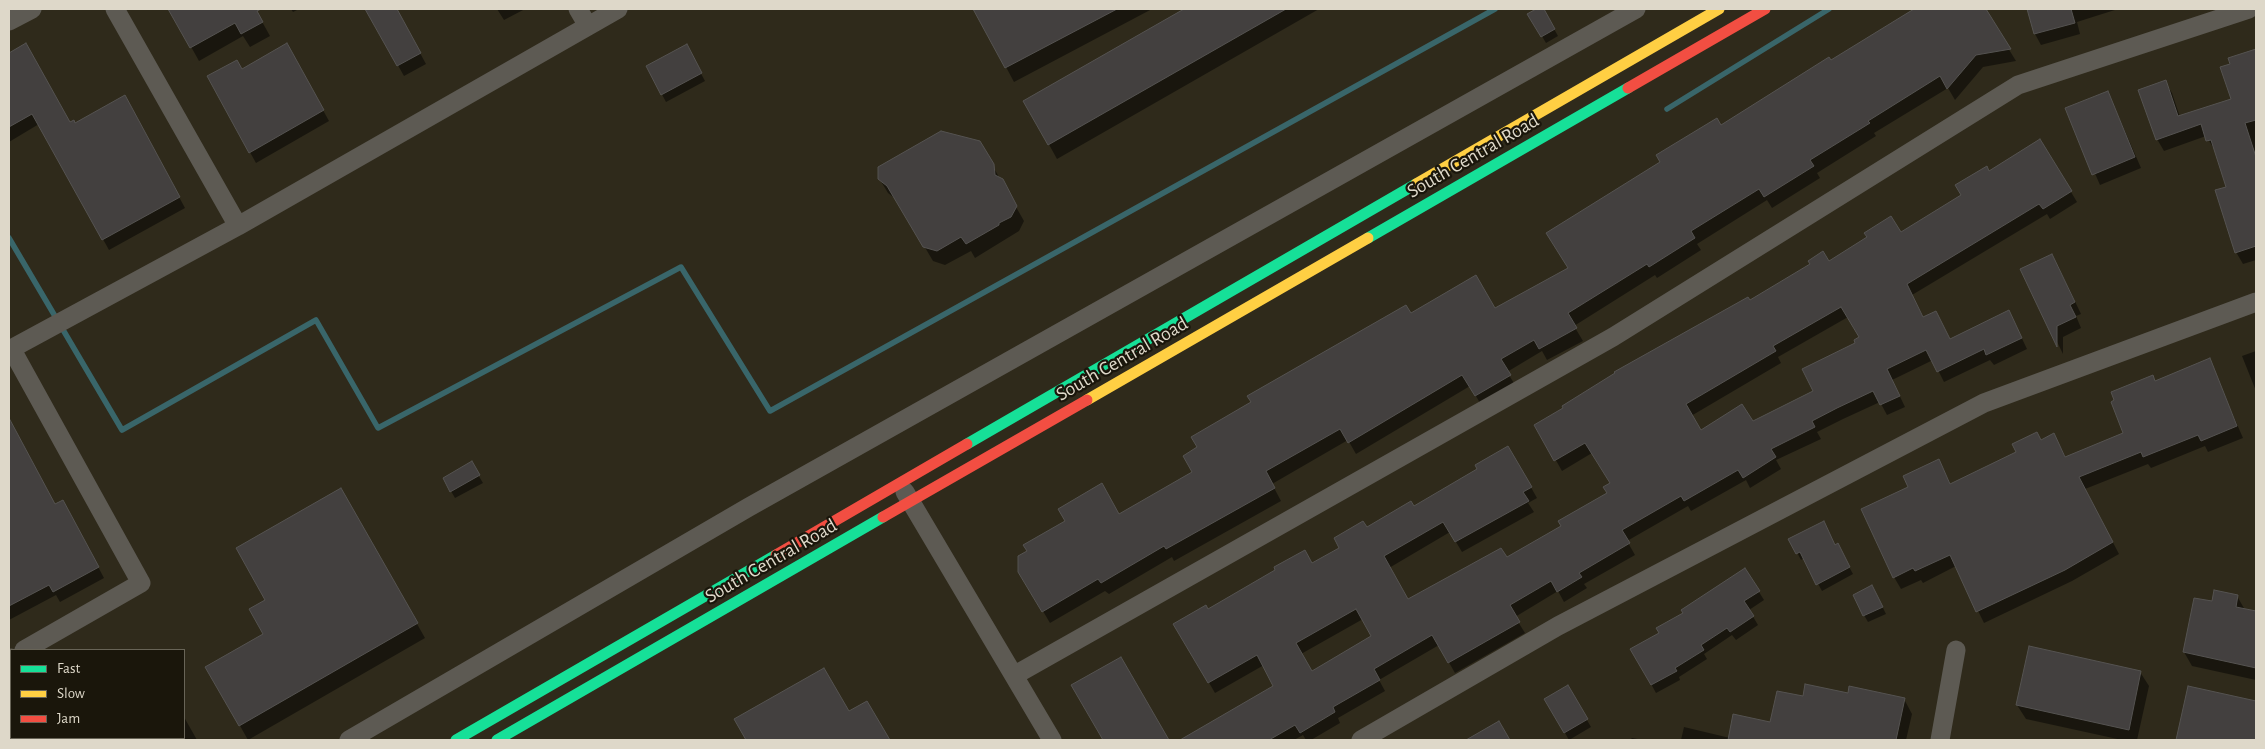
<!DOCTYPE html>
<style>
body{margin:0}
#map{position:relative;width:2265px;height:749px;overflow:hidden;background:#2f2a1b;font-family:"Alegreya Sans",sans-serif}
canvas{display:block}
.frame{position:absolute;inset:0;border:10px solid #ded8c9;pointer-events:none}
.legend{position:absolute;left:10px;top:649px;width:175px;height:90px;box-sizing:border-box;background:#1a160b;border:1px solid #686457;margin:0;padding:6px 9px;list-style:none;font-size:15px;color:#ded8c9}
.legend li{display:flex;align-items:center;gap:10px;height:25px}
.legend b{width:25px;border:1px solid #686457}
</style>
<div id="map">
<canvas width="2265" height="749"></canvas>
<div class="frame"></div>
<ul class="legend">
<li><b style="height:6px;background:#16e098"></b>Fast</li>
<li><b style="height:6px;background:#ffcf43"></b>Slow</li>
<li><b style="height:6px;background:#f24e42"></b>Jam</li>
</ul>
</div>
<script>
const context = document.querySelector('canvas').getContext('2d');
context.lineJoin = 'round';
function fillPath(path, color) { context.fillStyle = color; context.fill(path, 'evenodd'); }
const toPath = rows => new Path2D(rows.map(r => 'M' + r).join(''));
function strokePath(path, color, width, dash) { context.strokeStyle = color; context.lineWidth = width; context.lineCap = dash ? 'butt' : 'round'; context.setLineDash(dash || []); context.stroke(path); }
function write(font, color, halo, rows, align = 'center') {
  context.font = font + ' "Alegreya Sans",sans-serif'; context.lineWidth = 4.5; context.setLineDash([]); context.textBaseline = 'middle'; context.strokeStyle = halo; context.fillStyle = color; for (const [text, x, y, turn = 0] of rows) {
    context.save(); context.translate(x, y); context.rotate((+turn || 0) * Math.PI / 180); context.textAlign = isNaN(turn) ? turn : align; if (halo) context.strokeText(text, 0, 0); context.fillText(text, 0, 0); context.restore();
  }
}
fillPath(toPath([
 [170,9,255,9,270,36,250,47,243,36,199,61],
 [291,9,299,9,293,12],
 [366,9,396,9,426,64,404,76],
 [497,9,525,9,504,20],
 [975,9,1152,9,1014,82],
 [1186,9,1319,9,1057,159,1025,101],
 [1538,9,1543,9,1558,36,1546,43,1529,14],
 [1917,9,1984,9,2016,61,1983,67,1955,100,1948,88,1874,133,1876,136,1817,173,1820,178,1772,208,1767,200,1697,244,1701,250,1657,278,1655,275,1574,326,1583,341,1547,360,1542,351,1507,372,1517,388,1483,408,1470,386,1356,454,1348,440,1272,484,1281,501,1174,561,1172,557,1109,594,1105,591,1050,623,1020,572,1194,473,1410,315,1495,309,1569,269,1721,127],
 [2028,9,2118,9,2077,22,2080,34,2041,45,2035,34],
 [26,45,69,124,75,124,131,108,185,208,109,250,39,124,9,142,9,54],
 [287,45,329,121,256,163,208,77,241,71],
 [686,46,705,81,666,102,647,66],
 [2256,50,2256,260,2243,264,2236,252,2227,188,2216,152,2206,136,2164,151,2157,139,2165,82,2172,93,2180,117,2233,100,2229,59],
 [2108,92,2141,168,2100,185,2067,109],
 [979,142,1024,221,1019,231,975,258,971,251,945,265,933,261,897,200,888,193,879,178],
 [1989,172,2071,192,2077,202,2050,219,2047,214,1912,295,1924,318,1936,312,1950,340,2014,322,2027,349,1994,365,1990,360,1944,382,1933,360,1892,380,1905,407,1887,415,1880,402,1843,419,1817,432,1821,439,1776,460,1781,469,1750,488,1746,480,1691,511,1688,506,1627,541,1635,555,1584,584,1587,588,1564,602,1558,591,1515,617,1525,633,1455,673,1439,645,1379,680,1385,691,1338,718,1340,723,1311,740,1306,740,1303,735,1294,740,1183,740,1275,687,1264,665,1215,693,1175,624,1312,564,1340,548,1366,528,1414,508,1479,469,1508,447,1537,498,1528,503,1534,512,1462,552,1450,532,1389,568,1408,600,1506,559,1563,526,1609,493,1611,484,1592,453,1562,471,1536,425,1749,301,1828,263,1900,234,1963,195],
 [1848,317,1861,338,1815,392,1752,422,1700,431,1691,416,1781,363,1778,357],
 [1363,619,1373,637,1311,672,1301,654],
 [2058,266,2081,314,2076,316,2081,328,2063,337,2063,354,2022,270],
 [2256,351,2256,391,2242,356],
 [2209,360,2243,438,2208,452,2205,446,2151,468,2148,464,2085,489,2119,554,2072,581,1984,623,1956,566,1923,583,1921,580,1901,589,1894,577,1909,487,1939,461,1951,485,2054,435,2066,458,2125,434,2153,377,2156,382],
 [9,421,55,506,69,512,104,578,60,602,56,595,9,620,9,540,22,532,9,506],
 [471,463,483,483,455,498,444,479],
 [341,490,425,638,248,740,207,667,265,634,267,600],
 [1790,539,1835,546,1841,552,1853,574,1822,591,1804,558,1801,560],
 [1759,592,1764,600,1749,610,1758,625,1736,640,1732,635,1704,654,1707,659,1679,677,1680,680,1656,693,1632,649],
 [1876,594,1886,614,1868,622,1864,615],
 [2237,596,2245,610,2256,612,2256,680,2192,666,2184,652,2213,603],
 [1121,658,1168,740,1104,740,1073,686],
 [2140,672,2149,686,2137,740,2122,740,2026,719,2017,705],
 [1567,686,1591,727,1569,740,1546,699],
 [2189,688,2256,703,2256,740,2178,740],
 [1848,695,1904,699,1912,714,1906,740,1681,740,1684,727,1730,738,1771,723,1804,698],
 [867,702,889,740,748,740,736,720,849,713],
 [184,717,197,740,70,740,69,738,184,738],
 [11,723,11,738,20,738,21,740,9,740,9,724],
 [1632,738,1643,740,1630,740]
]), '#0007');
strokePath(toPath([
 [1667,109,1829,9],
 [9,238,122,430,316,320,378,428,681,267,770,411,1495,9]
]), '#39666a', 5.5);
const building = toPath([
 [168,9,261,9,257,11,263,22,241,34,235,23,190,48,168,9],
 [365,9,397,9,421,53,397,66,365,9],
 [973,9,1117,9,1005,68,973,9],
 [1184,9,1286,9,1048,145,1023,101,1184,9],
 [1536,9,1544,9,1555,29,1541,37,1527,14,1536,9],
 [1914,9,1986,9,2011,49,1976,55,1947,89,1940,76,1868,121,1870,123,1810,160,1814,166,1764,197,1759,189,1691,231,1695,238,1649,267,1647,264,1568,313,1577,328,1539,349,1534,340,1501,359,1511,375,1475,396,1462,375,1348,443,1340,429,1266,471,1275,488,1166,549,1164,546,1101,583,1098,579,1042,612,1018,572,1018,556,1027,551,1023,545,1065,521,1058,509,1102,483,1119,514,1192,472,1183,456,1197,447,1191,437,1251,402,1247,396,1406,305,1411,313,1476,275,1495,308,1568,268,1546,233,1660,162,1656,155,1717,118,1721,125,1829,57,1831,60,1914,9],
 [2027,9,2071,9,2075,23,2034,34,2027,9],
 [26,43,70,122,74,120,75,123,125,95,180,197,102,240,32,114,9,127,9,53,26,43],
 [287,43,324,110,249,153,207,76,237,60,242,69,287,43],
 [687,44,702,73,661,95,646,66,687,44],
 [2256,49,2256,120,2245,123,2256,157,2256,246,2235,253,2215,190,2226,187,2211,140,2206,141,2201,124,2156,140,2138,90,2166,80,2178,116,2231,99,2220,67,2230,64,2228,58,2256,49],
 [2108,91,2135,157,2092,175,2065,108,2108,91],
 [941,131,980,141,994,164,995,175,1003,179,1017,206,1011,217,999,223,999,225,966,244,961,237,937,251,923,247,887,186,878,179,878,167,941,131],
 [2040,139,2072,191,2043,209,2039,204,1907,284,1923,317,1936,311,1950,339,2009,310,2022,338,1986,355,1984,349,1937,372,1926,350,1887,369,1900,396,1880,405,1873,391,1837,408,1812,421,1815,427,1771,449,1776,457,1743,478,1738,470,1684,501,1681,496,1622,530,1630,543,1579,573,1582,577,1557,592,1551,581,1510,605,1520,622,1448,663,1432,635,1374,669,1380,680,1333,707,1335,712,1300,733,1295,725,1269,740,1180,740,1273,686,1257,655,1208,683,1173,624,1206,605,1208,609,1275,570,1274,567,1305,550,1312,563,1339,548,1334,538,1363,521,1367,527,1411,501,1414,506,1477,469,1475,465,1508,446,1532,487,1523,492,1529,501,1455,542,1443,522,1384,556,1408,599,1501,548,1507,557,1561,526,1558,521,1607,493,1603,487,1610,483,1585,443,1554,461,1534,425,1563,408,1562,406,1615,373,1614,372,1748,297,1750,300,1810,264,1808,261,1823,251,1829,261,1867,237,1864,233,1891,216,1901,232,1961,195,1955,185,1987,166,1989,171,2040,139],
 [1841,307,1859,337,1854,340,1855,343,1802,369,1813,391,1753,421,1742,404,1701,430,1686,404,1776,351,1773,346,1841,307],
 [1356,609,1371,636,1312,671,1296,643,1356,609],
 [2052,254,2075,302,2070,305,2076,317,2057,326,2057,347,2020,269,2052,254],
 [2210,358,2237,426,2201,441,2198,435,2143,457,2141,452,2079,477,2113,542,2065,570,1976,612,1950,555,1915,571,1913,568,1893,578,1861,509,1908,487,1903,476,1939,459,1950,484,2016,452,2012,444,2037,432,2041,440,2054,433,2065,457,2123,433,2111,402,2114,400,2111,392,2153,375,2155,381,2210,358],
 [9,418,55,504,63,500,99,567,53,592,49,585,9,606,9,418],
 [472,461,480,475,450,492,443,478,472,461],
 [341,488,418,623,239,726,205,667,263,634,249,609,265,600,236,548,341,488],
 [1824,521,1835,545,1838,543,1850,567,1816,585,1800,552,1796,554,1788,539,1824,521],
 [1745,568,1760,591,1744,601,1754,616,1730,632,1727,628,1701,645,1704,650,1675,668,1677,671,1651,685,1630,649,1659,633,1656,628,1683,613,1681,610,1745,568],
 [1872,585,1883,607,1863,616,1853,595,1872,585],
 [2214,590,2238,595,2236,607,2256,611,2256,668,2183,652,2194,598,2212,601,2214,590],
 [2029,646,2141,671,2129,730,2016,705,2029,646],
 [1121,657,1169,740,1103,740,1071,685,1121,657],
 [824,668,849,711,867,701,890,740,746,740,734,719,824,668],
 [1805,684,1848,693,1849,686,1905,698,1896,740,1728,740,1733,714,1770,722,1777,691,1803,696,1805,684],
 [1568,685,1588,719,1564,733,1544,699,1568,685],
 [2188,686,2256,701,2256,740,2176,740,2188,686],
 [1499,721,1510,740,1466,740,1499,721]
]);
fillPath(building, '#43403f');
strokePath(building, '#555351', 1);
strokePath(toPath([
 [115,9,238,226],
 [578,9,588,26],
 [9,21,32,9],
 [11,348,141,583,24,650],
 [9,350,238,226,618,9],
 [905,492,1052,740],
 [9,659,11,658],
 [1015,675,1613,337,2018,85,2249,9],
 [349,740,749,507,1636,9],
 [1361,740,1558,626,1984,403,2256,302],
 [1940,740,1956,650]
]), '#5d5a53', 19);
strokePath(toPath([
 [1368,238,1628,88],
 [967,444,1416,184],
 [456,740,776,555],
 [497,740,883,517]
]), '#16e098', 11);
strokePath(toPath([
 [1416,184,1719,9],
 [1087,400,1368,238]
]), '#ffcf43', 11);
strokePath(toPath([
 [1628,88,1765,9],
 [883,517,1087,400],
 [776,555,967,444]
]), '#f24e42', 11);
write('20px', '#ded8c9', '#1a160b', [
 ["South Central Road",1473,156,-30],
 ["South Central Road",1122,359,-30],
 ["South Central Road",771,561,-30]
]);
</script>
